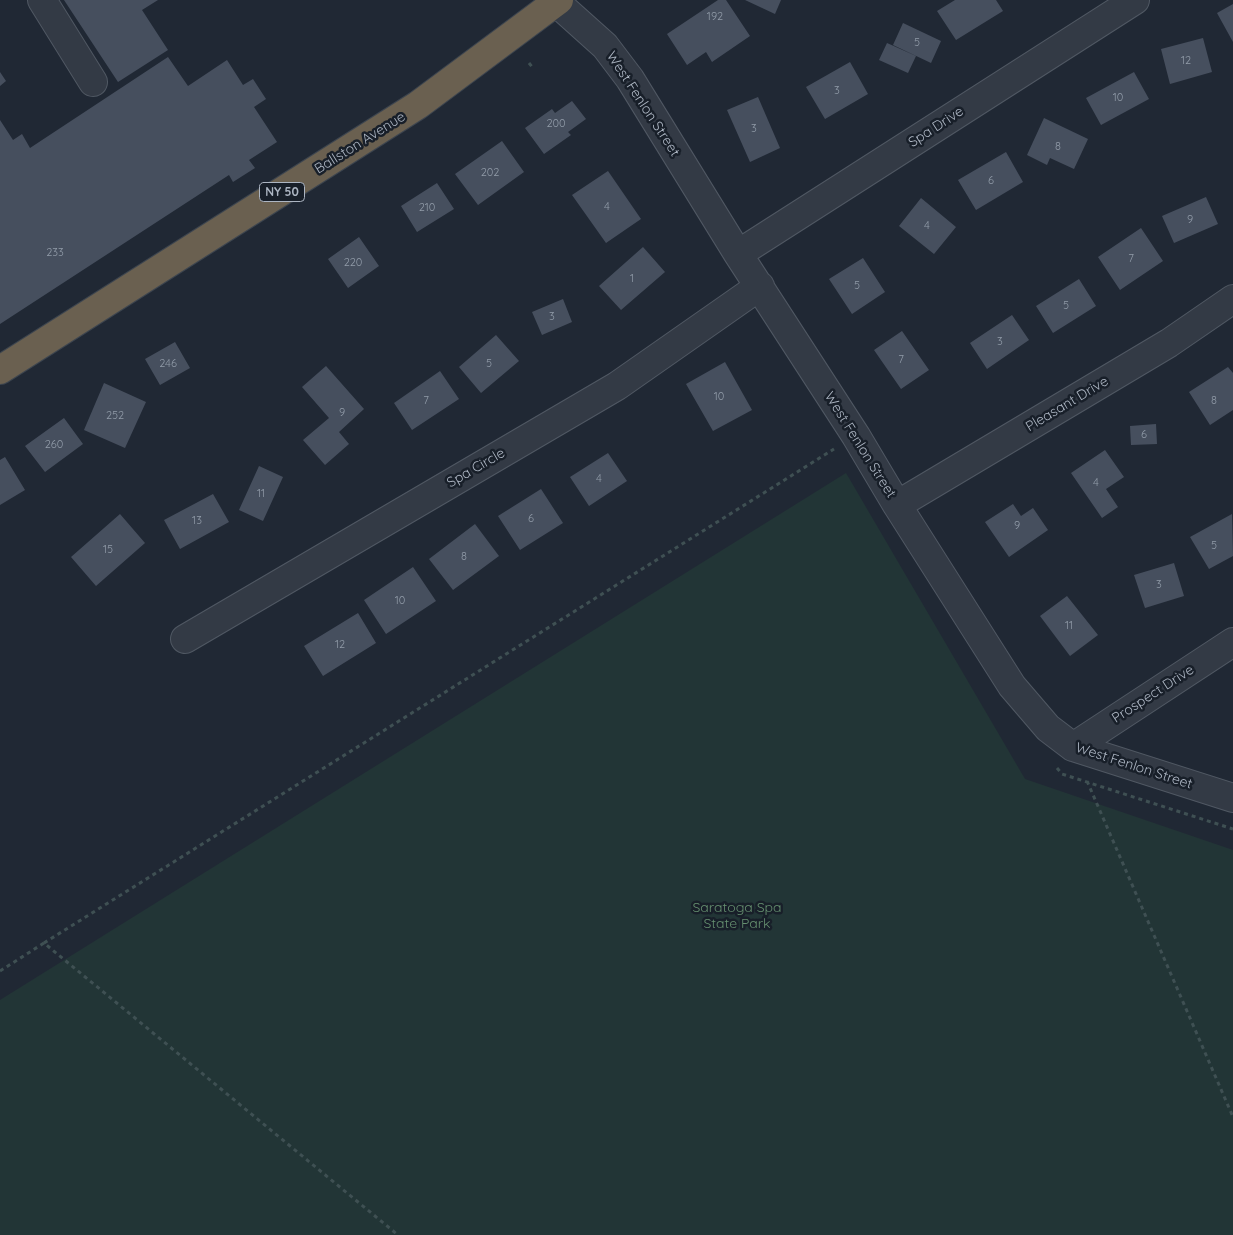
<!DOCTYPE html>
<style>
body{margin:0}
canvas{display:block;background:#202834}
</style>
<canvas width="1233" height="1235"></canvas>
<script>
const context = document.querySelector('canvas').getContext('2d');
context.lineJoin = 'round';
function fillPath(path, color) { context.fillStyle = color; context.fill(path, 'evenodd'); }
const toPath = rows => new Path2D(rows.map(r => 'M' + r).join(''));
function strokePath(path, color, width, dash) { context.strokeStyle = color; context.lineWidth = width; context.lineCap = dash ? 'butt' : 'round'; context.setLineDash(dash || []); context.stroke(path); }
function write(font, color, halo, rows, align = 'center') {
  context.font = font + ' Quicksand,sans-serif'; context.lineWidth = 5; context.setLineDash([]); context.textBaseline = 'middle'; context.strokeStyle = halo; context.fillStyle = color; for (const [text, x, y, turn = 0] of rows) {
    context.save(); context.translate(x, y); context.rotate((+turn || 0) * Math.PI / 180); context.textAlign = isNaN(turn) ? turn : align; if (halo) context.strokeText(text, 0, 0); context.fillText(text, 0, 0); context.restore();
  }
}
fillPath(toPath([
 [846,473,1025,779,1233,850,1233,1235,0,1235,0,1000]
]), '#223536');
fillPath(toPath([
 [64,0,158,0,142,10,168,50,118,82],
 [718,0,726,0,750,36,712,62,706,52,687,65,667,34],
 [745,0,781,0,775,14],
 [955,0,996,0,1003,11,956,40,937,11],
 [1233,4,1233,42,1217,13],
 [903,23,941,41,931,63,893,45],
 [1203,38,1212,72,1170,84,1161,49],
 [887,43,916,56,908,73,879,60],
 [168,57,188,86,227,60,243,85,253,79,266,99,254,107,277,142,249,160,255,168,233,182,229,175,0,324,0,120,13,140,22,134,30,148],
 [850,62,868,94,825,119,806,87],
 [0,72,6,81,0,86],
 [1134,72,1149,99,1101,125,1086,98],
 [758,97,780,148,750,162,727,110],
 [572,101,586,119,568,132,571,135,544,154,525,128,552,109,555,113],
 [1044,118,1088,139,1074,169,1050,158,1047,165,1027,155],
 [502,141,524,172,478,205,455,174],
 [1006,152,1023,182,976,210,958,180],
 [608,171,641,219,606,243,572,195],
 [437,183,454,209,417,232,401,206],
 [1206,197,1218,224,1174,243,1162,216],
 [921,198,956,227,934,254,899,226],
 [1141,228,1163,261,1120,290,1098,257],
 [359,237,379,266,348,288,328,259],
 [643,247,665,272,621,310,599,286],
 [863,258,885,292,852,314,829,279],
 [1079,279,1096,306,1053,333,1036,306],
 [563,299,572,322,542,335,532,312],
 [1012,315,1029,340,987,369,970,343],
 [902,331,929,370,901,389,874,350],
 [496,335,519,361,481,393,459,367],
 [175,342,190,368,160,385,145,359],
 [725,362,752,410,713,431,686,384],
 [326,366,364,409,339,432,349,444,325,465,303,440,329,418,302,387],
 [1228,367,1233,373,1233,410,1210,425,1189,392],
 [440,371,459,399,412,430,394,403],
 [104,383,146,402,125,448,84,430],
 [64,418,83,444,45,472,25,446],
 [1156,424,1157,444,1131,445,1130,426],
 [1105,450,1124,477,1106,489,1118,507,1102,518,1071,473],
 [608,453,627,481,589,506,570,477],
 [5,457,25,490,0,505,0,460],
 [259,466,283,477,263,521,239,510],
 [541,489,563,523,520,550,498,516],
 [213,494,229,522,180,549,164,520],
 [1013,504,1021,516,1033,508,1048,530,1009,557,985,522],
 [120,514,145,543,96,586,71,557],
 [1232,514,1233,556,1209,569,1190,537],
 [475,524,499,556,453,590,429,559],
 [1174,563,1184,596,1145,608,1134,575],
 [413,567,436,601,386,634,364,600],
 [1067,596,1098,635,1070,656,1040,616],
 [358,613,376,643,323,676,304,646]
]), '#464f5e');
const minor = toPath([
 [42,0,93,82],
 [552,0,556,2,605,46,630,79,738,254,856,436,897,505,1012,686,1048,728,1073,747,1233,798],
 [738,254,1135,0],
 [897,505,1169,343,1233,299],
 [185,639,617,386,760,286],
 [1073,747,1233,642]
]);
const highway = toPath([
 [0,370,418,105,559,0]
]);
strokePath(minor, '#505863', 30);
strokePath(highway, '#3d454f', 30);
strokePath(toPath([
 [529,63,533,68],
 [1057,768,1062,774,1233,829],
 [1087,781,1233,1117],
 [44,943,834,449],
 [0,971,44,943,398,1235]
]), '#3f5053', 3, [4, 4]);
strokePath(minor, '#333a45', 28);
strokePath(highway, '#6a6050', 28);
write('11px', '#929ca9', null, [
 ["192",715,17],
 ["5",917,43],
 ["12",1186,61],
 ["3",837,91],
 ["10",1118,98],
 ["200",556,124],
 ["3",754,129],
 ["8",1058,147],
 ["202",490,173],
 ["6",991,181],
 ["4",607,207],
 ["210",427,208],
 ["9",1190,220],
 ["4",927,226],
 ["233",55,253],
 ["7",1131,259],
 ["220",353,263],
 ["1",632,279],
 ["5",857,286],
 ["5",1066,306],
 ["3",552,317],
 ["3",1000,342],
 ["7",901,360],
 ["246",168,364],
 ["5",489,364],
 ["10",719,397],
 ["7",426,401],
 ["8",1214,401],
 ["9",342,413],
 ["252",115,416],
 ["6",1144,435],
 ["260",54,445],
 ["4",599,479],
 ["4",1096,483],
 ["11",261,494],
 ["6",531,519],
 ["13",197,521],
 ["9",1017,526],
 ["5",1214,546],
 ["15",108,550],
 ["8",464,557],
 ["3",1159,585],
 ["10",400,601],
 ["11",1069,626],
 ["12",340,645]
]);
for (const [x, y, w] of [
 [282,192,45]
]) { const box = new Path2D(); box.roundRect(x - w / 2, y - 9.5, w, 19, 4); context.fillStyle = '#181f29'; context.fill(box); strokePath(box, '#acb5c2', 1); }
write('bold 12px', '#acb5c2', null, [
 ["NY 50",282,192]
]);
write('14px', '#acb5c2', '#181f29', [
 ["West Fenlon Street",643,104,57],
 ["Spa Drive",936,127,-33],
 ["Ballston Avenue",360,143,-32],
 ["Pleasant Drive",1067,404,-31],
 ["West Fenlon Street",860,445,58],
 ["Spa Circle",476,468,-30],
 ["Prospect Drive",1153,694,-33],
 ["West Fenlon Street",1134,766,18]
]);
write('14px', '#669070', '#181f29', [
 ["Saratoga Spa",737,908],
 ["State Park",737,924]
]);
</script>
